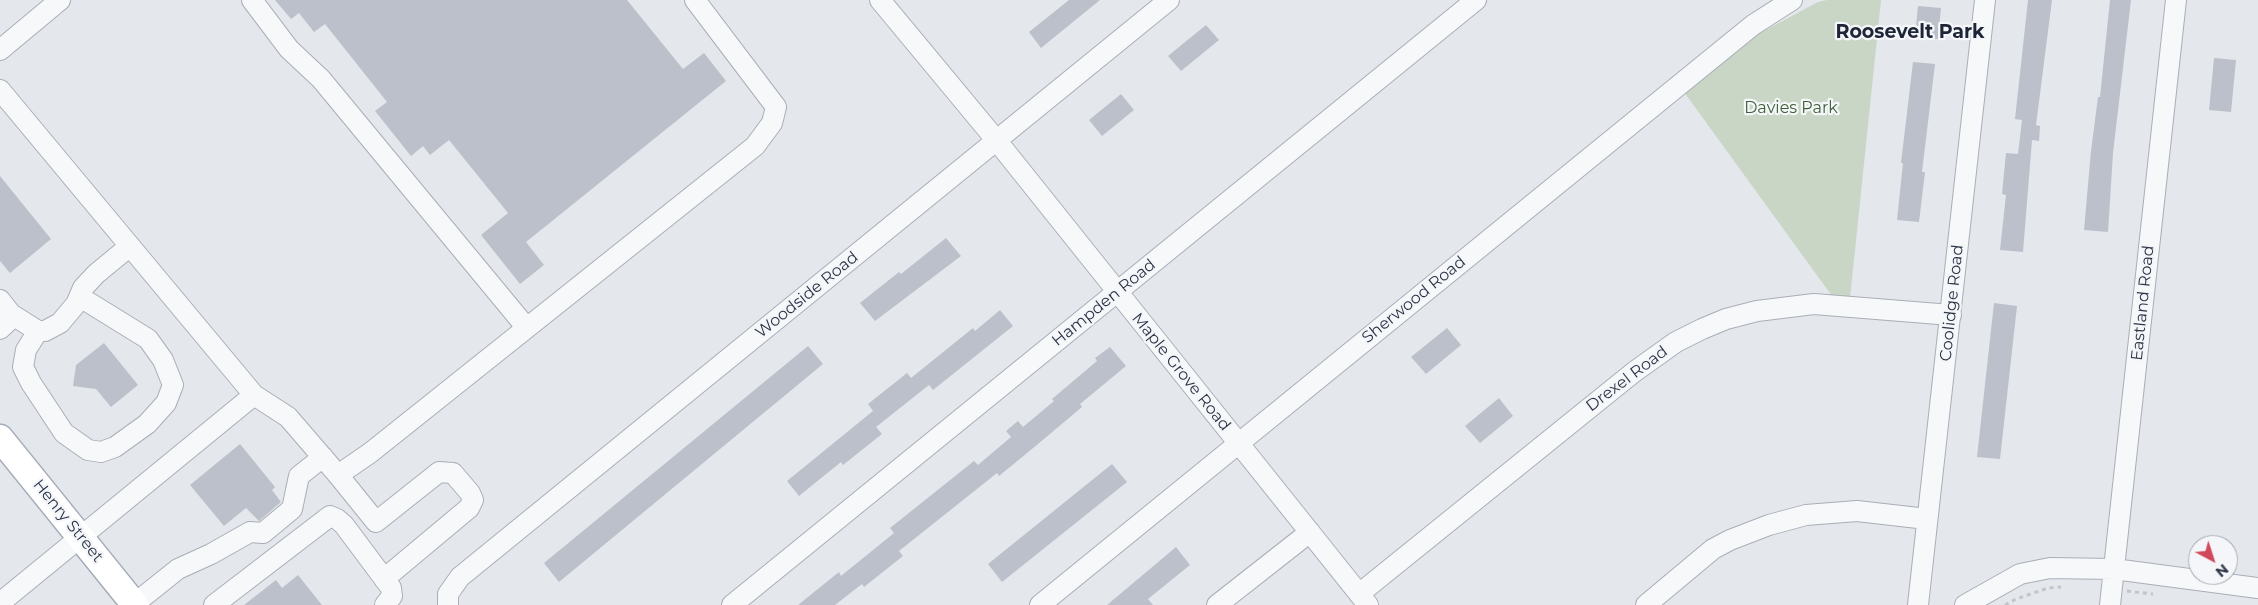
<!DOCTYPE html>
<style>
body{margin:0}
#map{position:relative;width:2258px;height:605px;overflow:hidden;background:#e4e7ec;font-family:Montserrat,sans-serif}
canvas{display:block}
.north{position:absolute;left:2188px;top:535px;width:50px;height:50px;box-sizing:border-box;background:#f4f6f9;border:1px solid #a4a8b1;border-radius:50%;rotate:140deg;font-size:14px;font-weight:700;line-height:20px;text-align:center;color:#2b3445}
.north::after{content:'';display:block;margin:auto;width:18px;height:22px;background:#d1495b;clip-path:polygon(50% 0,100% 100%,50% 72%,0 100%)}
</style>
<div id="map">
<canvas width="2258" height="605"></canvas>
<div class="north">N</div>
</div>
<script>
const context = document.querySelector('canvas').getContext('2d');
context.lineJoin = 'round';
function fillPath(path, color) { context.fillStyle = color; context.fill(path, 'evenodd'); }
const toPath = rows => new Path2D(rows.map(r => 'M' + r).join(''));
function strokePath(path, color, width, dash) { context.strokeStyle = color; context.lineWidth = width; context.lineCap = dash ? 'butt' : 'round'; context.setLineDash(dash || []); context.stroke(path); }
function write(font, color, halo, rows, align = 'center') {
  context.font = font + ' Montserrat,sans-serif'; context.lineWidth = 4.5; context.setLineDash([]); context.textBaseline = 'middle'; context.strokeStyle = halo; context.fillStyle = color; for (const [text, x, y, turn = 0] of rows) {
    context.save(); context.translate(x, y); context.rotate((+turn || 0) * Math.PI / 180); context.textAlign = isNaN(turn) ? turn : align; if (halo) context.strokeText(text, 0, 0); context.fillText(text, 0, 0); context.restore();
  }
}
fillPath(toPath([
 [1827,0,1881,0,1850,298,1832,296,1684,92,1760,33,1818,2]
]), '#c9d6c5');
fillPath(toPath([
 [275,0,627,0,683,69,704,53,726,81,526,242,544,265,520,284,481,235,508,213,449,140,430,155,423,146,411,156,375,111,387,102,325,24,314,32,299,13,291,19],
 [1069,0,1100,0,1041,48,1029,32],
 [2028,0,2052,0,2036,125,2040,126,2039,141,2032,140,2023,252,2000,250,2006,195,2002,194,2006,153,2018,154,2022,120,2015,119],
 [2110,0,2131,0,2113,153,2108,232,2084,230,2091,151,2098,97,2100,97],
 [1918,6,1941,8,1938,39,1915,37],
 [1206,25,1219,40,1181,71,1168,56],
 [2214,58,2236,60,2231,112,2209,110],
 [1913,62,1935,64,1922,172,1925,172,1919,222,1897,220,1903,163,1901,163],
 [1121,94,1134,110,1102,136,1089,120],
 [0,176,51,239,10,273,0,261],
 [946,238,961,256,875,321,860,303,899,272,901,274],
 [1994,303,2017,306,2000,459,1977,457],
 [1000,310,1013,326,933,390,929,385,876,427,882,434,843,465,841,462,799,496,787,481,873,411,868,404,907,373,911,378,973,328,975,331],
 [1447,328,1461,345,1426,374,1411,357],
 [104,343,138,385,111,407,96,389,73,386,76,365],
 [808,346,823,364,559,582,544,563],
 [1110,347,1126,366,1080,404,1082,407,1038,444,999,476,997,473,899,551,903,556,864,587,862,584,835,605,798,605,839,572,841,576,894,533,890,528,974,461,978,465,1011,437,1006,431,1018,421,1023,427,1054,401,1052,399,1097,361,1095,358],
 [1499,398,1513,416,1480,443,1465,426],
 [240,444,275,487,272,490,281,502,259,521,246,508,224,526,190,485],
 [1112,464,1127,482,1002,582,988,564],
 [1176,547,1190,565,1148,599,1153,605,1107,605],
 [298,575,322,605,244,605,276,580,282,588]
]), '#bbc0ca');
const minor = toPath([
 [252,0,289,49,321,79,526,327],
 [880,0,997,141,1368,605],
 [0,50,60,0],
 [0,90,254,395,288,417,338,475,370,453,755,146,772,123,776,107,695,0],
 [0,300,11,314,38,331,45,331,60,323,76,304,83,288,96,274,130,246],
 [0,329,14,316],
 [38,331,26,350,23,367,31,383,64,433,88,450,101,452,115,447,147,424,166,403,173,385,163,360,148,339,80,297],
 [338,475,376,522,439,472,453,473,470,493,473,500,469,508,384,579],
 [1359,594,1634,372,1676,342,1702,329,1726,319,1757,311,1814,304,1951,315],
 [0,603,254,395],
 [134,604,178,569,211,554,250,532,263,533,292,509,299,476,323,457],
 [214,605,330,516,337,519,344,525,391,588,392,596,385,605],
 [448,605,448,594,460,577,1169,0],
 [732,605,1476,0],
 [1040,605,1753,25,1792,0],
 [1217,605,1310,532],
 [1646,605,1713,549,1730,540,1769,525,1806,515,1857,511,1927,519],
 [1918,605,1985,0],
 [1965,605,2020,574,2050,568,2114,569,2258,588],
 [2110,605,2176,0]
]);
const major = toPath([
 [0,438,135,605]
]);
strokePath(minor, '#a9aeb7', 22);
strokePath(major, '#a3abb8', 29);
strokePath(toPath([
 [2127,591,2153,594],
 [2005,605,2016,599,2048,588,2061,587]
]), '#c2c5cb', 3, [4, 4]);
strokePath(minor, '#f7f8fa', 20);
strokePath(major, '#fff', 26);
write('16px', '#3f6138', '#f4f6f9', [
 ["Davies Park",1791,108]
]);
write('16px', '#2b3445', '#f4f6f9', [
 ["Woodside Road",807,295,-39],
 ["Sherwood Road",1414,300,-39],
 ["Hampden Road",1104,303,-39],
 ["Coolidge Road",1952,303,-84],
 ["Eastland Road",2143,303,-84],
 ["Maple Grove Road",1181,372,51],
 ["Drexel Road",1627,379,-37],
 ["Henry Street",68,521,51]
]);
write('bold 19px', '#1d2536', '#f4f6f9', [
 ["Roosevelt Park",1910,32]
]);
</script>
